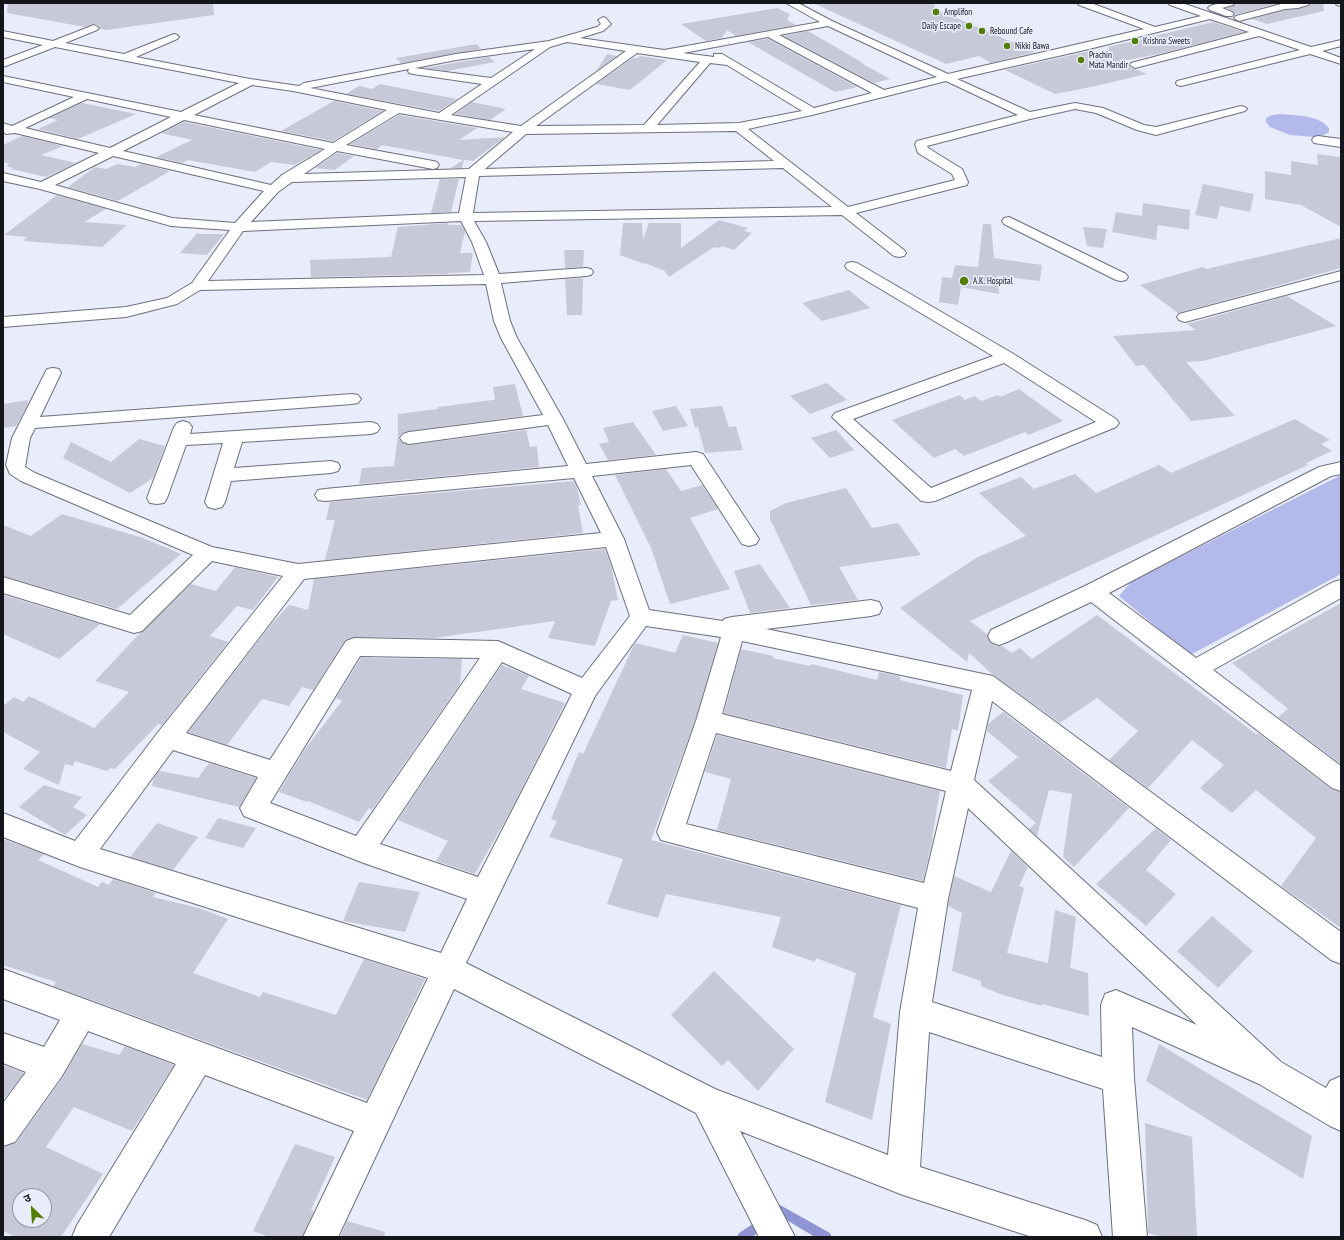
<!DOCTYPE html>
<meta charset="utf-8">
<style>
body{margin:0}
#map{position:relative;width:1344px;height:1240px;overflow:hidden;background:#e9ecfb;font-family:"PT Sans Narrow","Noto Sans Devanagari",sans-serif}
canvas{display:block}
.frame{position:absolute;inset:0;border:4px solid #15161b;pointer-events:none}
.north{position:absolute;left:12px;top:1188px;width:40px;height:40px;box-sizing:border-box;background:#e9ecfb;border:1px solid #9496a1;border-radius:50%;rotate:335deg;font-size:11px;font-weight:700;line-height:16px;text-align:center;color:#15161b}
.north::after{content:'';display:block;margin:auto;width:14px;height:18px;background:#527d00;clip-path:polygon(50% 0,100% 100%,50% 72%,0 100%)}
</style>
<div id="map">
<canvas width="1344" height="1240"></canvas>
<div class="frame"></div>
<div class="north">उ</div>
</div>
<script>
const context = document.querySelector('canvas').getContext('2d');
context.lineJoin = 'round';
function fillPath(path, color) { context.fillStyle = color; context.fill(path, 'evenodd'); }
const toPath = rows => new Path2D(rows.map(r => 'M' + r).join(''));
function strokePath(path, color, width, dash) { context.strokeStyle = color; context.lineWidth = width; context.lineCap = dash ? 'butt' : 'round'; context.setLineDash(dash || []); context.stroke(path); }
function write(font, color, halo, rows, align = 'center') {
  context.font = font + ' "PT Sans Narrow",sans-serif'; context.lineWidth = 3.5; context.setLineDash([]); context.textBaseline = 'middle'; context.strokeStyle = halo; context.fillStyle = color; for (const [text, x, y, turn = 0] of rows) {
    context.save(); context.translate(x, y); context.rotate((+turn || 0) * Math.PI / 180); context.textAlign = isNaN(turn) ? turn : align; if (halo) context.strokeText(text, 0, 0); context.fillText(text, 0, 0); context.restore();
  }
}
fillPath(toPath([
 [1281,114,1304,116,1316,119,1324,123,1329,128,1329,132,1324,135,1315,137,1290,135,1270,127,1266,122,1266,118,1272,115],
 [1341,475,1341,574,1190,655,1119,596,1131,582]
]), '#b4b9eb');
fillPath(toPath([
 [780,1205,830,1233,832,1237,815,1237,780,1216,773,1220,769,1219,768,1215,769,1211,780,1205],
 [762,1218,766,1219,767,1223,766,1227,752,1237,737,1237,739,1233,762,1218]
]), '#8f94d4');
fillPath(toPath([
 [8,3,213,3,214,15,106,30,100,29,100,27,95,24,85,27,7,13],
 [813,3,934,3,935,9,1035,52,991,63,979,56,946,64],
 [1236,3,1279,3,1237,14,1227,8,1233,6],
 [1312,3,1323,3,1324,11,1267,24,1252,19,1285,10,1298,9,1308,6],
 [777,8,790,14,787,20,796,25,736,36,727,30,722,38,706,41,681,24],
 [1213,22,1244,32,1163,53,1119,62,1147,74,1091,87,1055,94,1005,70,1090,51,1111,59,1108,47],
 [808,31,863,63,861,63,890,79,874,83,784,36],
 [768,39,857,87,835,92,748,42],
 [477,44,481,49,401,63,396,58],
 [607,54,617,56,597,70],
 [640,56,667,60,630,90,596,84,633,58,637,58],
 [489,57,495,62,447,71,424,68],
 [380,84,410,90,457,99,439,111,346,94,359,86,372,89],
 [334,101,383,111,333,141,281,131],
 [472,102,506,109,490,120,455,114],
 [82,103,136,114,78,139,38,129,58,120,49,118],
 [399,115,477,128,459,140,505,137,473,161,464,160,462,168,451,168,463,160,382,145,377,149,350,144],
 [184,122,321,150,295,165,271,162,255,172,188,160,182,163,156,157,192,140,161,133],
 [22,136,63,146,41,155,76,163,46,177,11,169,13,168,6,166,10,164,3,162,3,145],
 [337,153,354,156,335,170,315,168],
 [1317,154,1340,157,1341,166,1341,227,1301,205,1265,199,1265,171,1291,175,1291,161,1318,165],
 [118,164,135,167,141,164,170,171,118,201,68,187,95,167,106,169],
 [440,179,459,179,451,212,431,213],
 [1203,184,1254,194,1250,212,1220,206,1217,219,1195,215],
 [57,195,106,209,84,222,127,225,102,247,23,241,27,237,4,235],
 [1143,203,1190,210,1189,230,1158,225,1156,240,1112,232,1116,212,1142,216],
 [719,220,748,228,744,231,752,233,734,250,722,246,719,248,714,247,669,277,663,269,662,270,645,263,645,264,620,255,623,223,642,223,643,239,649,223,681,223,681,248],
 [448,223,448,225,461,225,465,231,460,253,473,253,470,272,448,273,447,274,311,277,310,260,391,257,398,227],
 [983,224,991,224,994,258,1042,265,1040,281,997,276,999,294,961,287,958,305,939,302,942,277,952,278,955,265,978,267],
 [1083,227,1107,229,1103,248,1087,246],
 [197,233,202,234,224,234,207,255,180,253],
 [1341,238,1341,268,1178,313,1140,285,1203,267,1206,269],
 [564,250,584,250,583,267,565,268],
 [583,278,582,315,567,315,565,279],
 [849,290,870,308,822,321,802,303],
 [1287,296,1336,326,1203,361,1186,362,1235,416,1191,421,1144,365,1136,366,1113,336,1196,330,1187,324],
 [827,383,847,400,810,414,790,396],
 [515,384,523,416,409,431,402,433,398,438,403,443,409,445,526,430,530,447,537,446,539,467,359,484,362,468,394,466,398,434,398,414,438,409,438,407,493,400,495,399,493,387],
 [1019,389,1063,421,1028,435,1025,432,964,456,955,449,934,458,892,420,960,395,965,400,975,396,981,401,998,395,1000,397],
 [28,400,27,406,16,426,3,428,3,404],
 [676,406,688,426,663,431,652,411],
 [722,406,729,427,736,426,743,450,705,453,698,427,695,428,690,409],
 [1295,419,1330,440,1321,444,1332,451,1306,463,1308,465,970,621,987,634,990,643,998,646,1002,646,1012,653,1020,648,1032,659,1097,615,1256,734,1258,733,1331,789,1341,792,1341,928,1281,886,1316,838,1256,790,1232,813,1200,788,1224,765,1192,740,1148,788,1109,760,1138,731,1097,698,1060,723,992,674,969,653,967,662,900,608,976,558,1026,536,979,493,1021,477,1034,489,1075,474,1096,493,1159,465,1171,473],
 [633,422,656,455,608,460,599,444,609,442,603,428],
 [836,430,854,450,830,458,811,438],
 [139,439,165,446,153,478,130,493,63,458,71,442,111,462],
 [666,469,681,491,702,485,718,509,690,518,730,589,670,604,651,548,615,475],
 [574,481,577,488,581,505,578,505,583,533,325,560,335,520,326,520,330,502],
 [846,488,872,528,898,523,921,555,839,567,858,600,811,605,770,519,770,511,786,503],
 [62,514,143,538,181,554,117,609,3,576,3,525,31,536],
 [605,549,611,565,618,600,611,601,595,646,548,638,555,621,434,638,353,637,345,640,313,690,302,687,289,706,262,699,227,745,188,732,270,626,289,605,308,610,314,579],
 [760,564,790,608,750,613,734,571],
 [235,567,278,577,253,610,237,606,210,636,228,642,162,725,158,724,115,769,110,768,107,771,75,761,73,766,65,764,59,785,23,769,40,752,3,732,3,706,14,697,23,702,29,696,94,728,129,692,95,681,140,633,191,584,216,591],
 [3,595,100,624,59,659,3,634],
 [1341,603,1341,764,1278,717,1288,709,1232,663],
 [683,635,718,643,695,721,651,840,901,905,873,1017,891,1024,872,1120,825,1102,856,973,816,958,815,962,772,947,781,917,666,894,658,918,607,904,623,859,549,837,557,821,551,819,579,752,583,754,634,645,636,643,675,653],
 [741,649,773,656,773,658,810,666,811,664,877,680,879,672,900,676,900,680,963,695,958,731,952,729,946,768,724,713],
 [361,658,462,659,460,684,372,810,369,808,359,822,308,801,307,802,279,792,305,749,342,701,336,698],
 [502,665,529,676,521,689,565,703,509,814,475,874,436,861,448,841,398,820],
 [1003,712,1129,808,1074,867,1063,857,1072,794,1049,790,1037,836,1029,829,1036,823,988,781,1018,757,987,731,988,724],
 [717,735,940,791,932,838,933,838,923,881,717,830,731,779,705,772],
 [209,763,256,778,239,807,152,786,154,778,159,771,198,778],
 [44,785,82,797,73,807,87,815,65,835,19,807],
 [218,818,256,828,243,848,205,838],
 [157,823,198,837,173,870,130,857],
 [1156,828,1171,840,1146,870,1176,894,1146,926,1096,884],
 [3,839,44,854,38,860,98,887,102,882,109,885,113,879,156,893,153,897,199,908,228,919,193,973,260,997,263,992,336,1015,364,959,425,979,367,1100,53,986,56,982,3,965],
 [1011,851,1028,867,1019,886,1024,888,1007,953,1048,963,1055,910,1076,917,1070,968,1088,973,1089,1016,1042,1004,1042,1006,1000,994,981,986,981,981,952,971,962,913,948,906,954,876,991,892],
 [359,882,420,892,405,932,343,921],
 [1212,916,1253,951,1218,988,1177,951],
 [714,971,794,1049,758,1091,728,1060,722,1066,671,1015],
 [82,1044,119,1055,125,1046,174,1065,132,1131,74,1107,46,1147,103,1174,61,1237,16,1237,3,1231,3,1147,16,1143,63,1077],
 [20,1196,44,1196,44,1220,20,1220],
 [1159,1044,1312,1136,1303,1179,1146,1081],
 [3,1065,24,1073,3,1100],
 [1145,1123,1192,1137,1197,1237,1162,1237,1148,1233],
 [295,1144,335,1157,311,1210,314,1211,302,1237,269,1237,253,1231],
 [347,1221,385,1232,384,1237,340,1237]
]), '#c7c9d8');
const street = toPath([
 [786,3,798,3,832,21,948,74,1144,29,1079,5,1077,3,1091,3,1155,27,1201,16,1170,5,1168,3,1182,3,1311,47,1341,40,1341,46,1322,51,1341,58,1341,64,1310,54,1181,86,1177,85,1176,83,1177,81,1300,50,1259,36,1135,68,1130,65,1131,63,1249,32,1210,19,1089,49,957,79,1030,112,1075,103,1103,108,1144,125,1156,127,1241,106,1245,107,1247,109,1245,111,1156,135,1137,130,1096,113,1075,109,1030,119,927,146,928,148,962,169,968,182,967,185,856,213,904,250,906,253,904,256,899,257,894,256,842,215,474,221,486,242,499,274,586,268,591,269,593,272,591,275,586,276,501,283,510,321,517,338,563,419,586,464,696,452,703,454,759,539,756,544,749,546,742,544,691,465,592,476,624,539,649,610,723,621,724,619,732,617,871,600,879,602,882,608,879,614,871,616,766,629,993,676,1341,932,1341,964,1331,960,992,701,974,780,1281,1062,1326,1088,1330,1081,1341,1076,1341,1131,1330,1126,1259,1084,1132,1027,1134,1078,1147,1237,1113,1237,1103,1089,929,1032,920,1167,1085,1220,1097,1225,1102,1237,1032,1237,903,1195,740,1131,795,1237,759,1237,696,1113,454,989,338,1237,303,1237,354,1131,205,1075,109,1237,72,1237,77,1225,176,1064,88,1031,62,1076,15,1142,3,1146,3,1103,26,1072,3,1063,3,1033,44,1047,60,1020,3,999,3,969,367,1103,428,978,80,867,3,837,3,813,75,841,159,731,283,576,212,561,142,631,134,633,3,593,3,577,130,615,193,555,21,481,10,474,6,465,12,438,47,369,53,368,59,369,61,373,40,417,352,394,358,395,361,399,358,403,352,404,35,428,30,438,25,467,35,473,212,547,298,564,601,533,574,478,325,501,318,500,315,495,318,490,325,489,568,466,548,425,409,444,403,442,400,438,403,434,409,432,543,415,501,338,494,321,486,284,200,290,177,304,126,317,3,327,3,317,126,307,167,298,192,283,230,230,171,226,40,189,3,181,3,173,41,182,99,153,15,133,6,134,3,131,3,123,12,126,74,97,3,82,3,76,181,112,239,83,55,47,3,67,3,60,43,45,3,37,3,31,53,41,94,25,99,28,97,30,65,43,124,54,174,34,177,35,179,37,177,39,136,57,250,79,299,86,304,83,456,54,549,41,597,27,601,24,598,20,603,17,606,18,609,22,611,24,609,26,603,31,580,38,664,50,820,22,786,3],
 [828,26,937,77,884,90,779,35,828,26],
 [768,37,872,93,814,108,722,54,714,54,714,57,683,53,768,37],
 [567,42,626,51,521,126,451,115,550,47,567,42],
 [535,49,491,78,415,68,456,60,535,49],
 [637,53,700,62,644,125,536,126,637,53],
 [710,63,727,65,802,111,739,123,657,125,710,63],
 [409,69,408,71,409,73,413,74,482,84,439,113,310,88,409,69],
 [946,81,1018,115,917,141,915,144,918,153,952,174,955,180,848,207,748,129,812,115,946,81],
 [252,85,293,91,387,110,333,143,194,115,252,85],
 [87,99,171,117,110,148,25,128,87,99],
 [399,113,513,132,469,169,304,174,337,151,433,169,437,168,439,165,437,162,433,161,346,145,399,113],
 [184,120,325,149,282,175,271,185,123,151,184,120],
 [736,131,774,161,485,169,526,134,736,131],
 [113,156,264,191,235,223,172,218,55,185,113,156],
 [783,168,832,207,473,213,479,176,783,168],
 [466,177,459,213,251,222,278,192,292,182,466,177],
 [461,221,472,242,484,275,208,281,243,231,461,221],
 [606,547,630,616,582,678,498,641,354,638,346,641,270,760,186,733,304,579,606,547],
 [646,626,721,637,696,721,657,832,661,840,918,908,900,1012,888,1155,715,1089,466,963,595,696,646,626],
 [742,641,972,690,951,771,722,714,742,641],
 [360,656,480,658,356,836,270,803,360,656],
 [502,662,572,694,478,877,380,844,502,662],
 [716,733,946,791,924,883,686,824,716,733],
 [173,750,258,777,240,808,244,816,361,862,467,899,441,953,100,849,173,750],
 [968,808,1197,1025,1116,990,1105,994,1101,1005,1102,1057,932,1002,948,899,968,808],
 [1220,3,1235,3,1233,5,1222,8,1232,12,1234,14,1232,16,1226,16,1210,10,1208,8,1210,6,1220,3],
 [1285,3,1310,3,1308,5,1298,8,1285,9,1239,21,1234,18,1236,16,1285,3],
 [1335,3,1341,3,1341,6,1337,5,1335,3],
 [1009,217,1126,274,1128,277,1126,280,1121,281,1116,280,1004,224,1002,221,1004,218,1009,217],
 [852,262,857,263,1012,353,1116,419,1119,423,1116,427,935,501,928,502,921,501,832,417,835,413,993,356,847,269,845,266,847,263,852,262],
 [1004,363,1096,422,931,488,853,419,1004,363],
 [1341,271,1341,280,1185,322,1179,320,1177,317,1179,314,1341,271],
 [183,421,189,423,192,427,190,434,371,422,377,424,380,428,377,432,371,434,242,442,234,468,331,461,338,463,340,467,338,471,331,473,231,481,225,502,222,507,215,509,208,507,205,502,223,443,186,445,167,498,164,503,157,504,150,503,147,498,174,427,177,423,183,421],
 [1341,462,1341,474,1331,476,1109,593,1196,658,1333,582,1341,580,1341,598,1213,670,1341,766,1341,791,1332,788,1091,602,1007,642,999,645,991,642,988,636,991,630,1085,586,1319,467,1341,462]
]);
const secondary = toPath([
 [1318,136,1341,139,1341,147,1314,143,1312,140,1314,137,1318,136]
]);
strokePath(street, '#6d6f7c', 2);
strokePath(secondary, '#6d6f7c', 2);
fillPath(street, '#fff');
fillPath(secondary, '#fff');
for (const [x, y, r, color] of [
 [936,12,4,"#527d00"],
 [969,26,4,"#527d00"],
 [982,31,4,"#527d00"],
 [1135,41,4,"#527d00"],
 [1007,46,4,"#527d00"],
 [1081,60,4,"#527d00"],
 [964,281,5,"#527d00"]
]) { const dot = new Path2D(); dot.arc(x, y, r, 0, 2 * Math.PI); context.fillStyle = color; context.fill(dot); strokePath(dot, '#e9ecfb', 1.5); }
write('9px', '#15161b', '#e9ecfb', [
 ["Amplifon",944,12],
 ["Daily Escape",961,26,"right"],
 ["Rebound Cafe",990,31],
 ["Krishna Sweets",1143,41],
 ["Nikki Bawa",1015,46],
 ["Prachin",1089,55],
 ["Mata Mandir",1089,65],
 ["A.K. Hospital",973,281]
], 'left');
</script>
